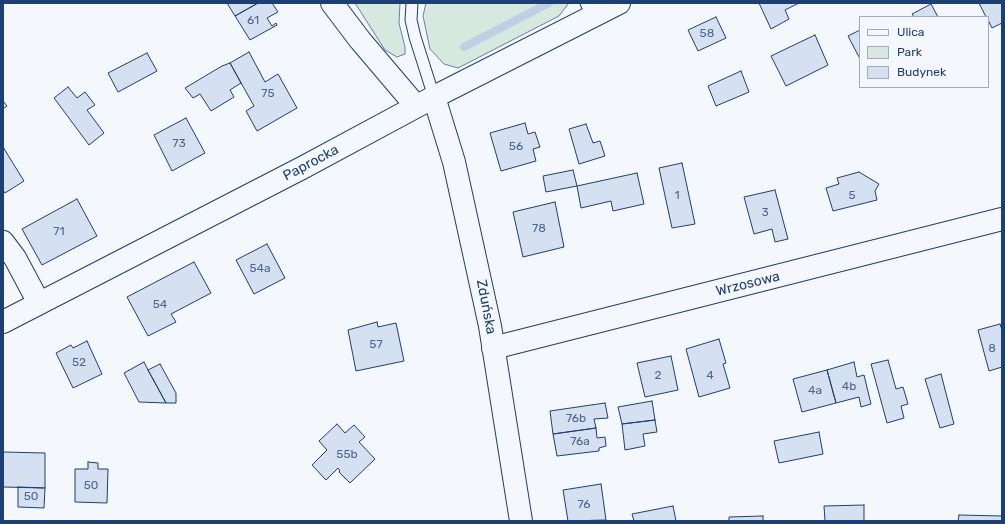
<!DOCTYPE html>
<meta charset="utf-8">
<style>
body{margin:0}
#map{position:relative;width:1005px;height:524px;overflow:hidden;background:#f4f7fb;font-family:Rubik,sans-serif}
canvas{display:block}
.frame{position:absolute;inset:0;border:4px solid #1d3f73;pointer-events:none}
.legend{position:absolute;left:859px;top:16px;width:130px;height:72px;box-sizing:border-box;background:#f4f7fb;border:1px solid #9eadc5;margin:0;padding:5px 7px;list-style:none;font-size:12px;color:#1d3f73}
.legend li{display:flex;align-items:center;gap:8px;height:20px}
.legend b{width:20px;border:1px solid #9eadc5}
</style>
<div id="map">
<canvas width="1005" height="524"></canvas>
<div class="frame"></div>
<ul class="legend">
<li><b style="height:5px;background:#f4f7fb"></b>Ulica</li>
<li><b style="height:11px;background:#d7e8df"></b>Park</li>
<li><b style="height:11px;background:#d5e0f0"></b>Budynek</li>
</ul>
</div>
<script>
const context = document.querySelector('canvas').getContext('2d');
context.lineJoin = 'round';
function fillPath(path, color) { context.fillStyle = color; context.fill(path, 'evenodd'); }
const toPath = rows => new Path2D(rows.map(r => 'M' + r).join(''));
function strokePath(path, color, width, dash) { context.strokeStyle = color; context.lineWidth = width; context.lineCap = dash ? 'butt' : 'round'; context.setLineDash(dash || []); context.stroke(path); }
function write(font, color, halo, rows, align = 'center') {
  context.font = font + ' Rubik,sans-serif'; context.lineWidth = 3; context.setLineDash([]); context.textBaseline = 'middle'; context.strokeStyle = halo; context.fillStyle = color; for (const [text, x, y, turn = 0] of rows) {
    context.save(); context.translate(x, y); context.rotate((+turn || 0) * Math.PI / 180); context.textAlign = isNaN(turn) ? turn : align; if (halo) context.strokeText(text, 0, 0); context.fillText(text, 0, 0); context.restore();
  }
}
const green = toPath([
 [355,3,400,3,399,23,405,47,405,54,397,57,385,50,355,3],
 [426,3,567,3,568,4,559,16,458,68,444,64,430,49,423,16,426,3]
]);
fillPath(green, '#d7e8df');
strokePath(green, '#687fa3', 1);
strokePath(toPath([
 [464,47,549,3]
]), '#bed0e5', 8);
const building = toPath([
 [227,3,258,3,235,16,227,3],
 [258,3,272,3,278,12,267,18,272,26,276,23,277,25,250,40,235,16,258,3],
 [759,3,799,3,785,10,789,19,771,29,759,3],
 [979,3,1002,3,1002,23,992,28,988,20,988,17,986,17,979,3],
 [931,4,938,17,914,17,912,14,931,4],
 [716,17,726,38,698,51,688,30,716,17],
 [860,30,860,57,859,57,848,36,860,30],
 [815,35,828,65,786,86,771,56,815,35],
 [249,52,265,82,278,74,297,108,257,131,246,111,254,106,230,63,249,52],
 [147,53,157,71,118,92,108,73,147,53],
 [230,63,241,83,230,90,234,97,211,111,200,94,193,98,185,88,222,66,230,63],
 [741,71,749,92,716,106,708,86,741,71],
 [68,87,77,98,85,92,95,105,87,110,104,133,89,145,54,98,68,87],
 [3,101,7,106,3,109,3,101],
 [186,118,205,153,172,171,154,135,186,118],
 [525,123,528,134,535,132,540,147,533,149,536,161,501,171,490,133,525,123],
 [586,124,593,143,600,141,605,156,579,164,569,129,586,124],
 [3,147,24,181,5,193,3,190,3,147],
 [682,163,695,224,672,228,659,168,682,163],
 [573,170,577,186,546,192,543,176,573,170],
 [859,172,879,184,875,191,877,200,833,211,826,188,839,184,837,178,859,172],
 [637,173,644,204,613,211,611,201,581,208,577,186,637,173],
 [775,190,788,239,775,242,772,229,754,234,744,197,775,190],
 [77,199,97,236,42,265,22,229,77,199],
 [555,202,564,247,523,257,513,212,555,202],
 [267,244,285,278,254,294,236,260,267,244],
 [194,262,211,293,171,314,176,322,148,336,127,297,194,262],
 [377,322,378,327,396,323,404,361,356,371,348,330,377,322],
 [1000,324,1002,330,1002,367,989,371,978,330,1000,324],
 [719,339,726,363,723,364,730,388,699,397,686,349,719,339],
 [87,341,102,374,73,388,56,353,71,345,73,348,87,341],
 [671,356,678,390,645,397,637,363,671,356],
 [888,360,896,389,903,387,908,404,901,406,904,418,887,423,871,364,888,360],
 [144,362,148,370,166,403,139,402,124,373,144,362],
 [854,362,857,377,864,375,871,404,861,407,859,397,836,403,827,370,854,362],
 [160,364,176,393,176,403,166,403,148,370,160,364],
 [827,370,836,403,802,412,793,379,827,370],
 [941,374,954,424,940,428,925,379,941,374],
 [652,401,655,420,622,424,618,407,652,401],
 [605,403,608,418,594,419,596,428,553,434,550,411,605,403],
 [655,420,657,432,643,434,645,446,625,450,622,424,655,420],
 [337,424,345,433,354,425,365,437,359,442,375,459,350,483,339,472,340,471,338,468,326,480,312,465,327,450,319,441,337,424],
 [596,428,597,438,605,437,606,446,599,448,599,451,557,456,553,434,596,428],
 [819,432,823,454,779,463,774,441,819,432],
 [3,452,45,453,45,488,3,487,3,452],
 [88,462,98,463,98,469,108,469,107,503,75,502,75,469,88,469,88,462],
 [601,484,606,520,568,521,563,490,601,484],
 [18,487,45,488,44,508,18,507,18,487],
 [864,505,864,521,825,521,824,506,864,505],
 [673,506,676,521,634,521,632,514,673,506],
 [959,515,1002,516,1002,521,958,521,959,515],
 [763,516,763,521,729,521,729,517,763,516]
]);
fillPath(building, '#d5e0f0');
strokePath(building, '#1d3f73', 1);
const lane = toPath([
 [412,3,411,20,415,37,434,97],
 [586,3,593,17]
]);
const street = toPath([
 [3,242,15,258,39,303],
 [493,348,1002,219]
]);
const secondary = toPath([
 [332,3,360,40,416,106],
 [434,97,454,162,490,326,521,521],
 [3,322,302,168,434,97,619,3]
]);
strokePath(lane, '#1d3f73', 13);
strokePath(street, '#1d3f73', 24);
strokePath(secondary, '#1d3f73', 24);
strokePath(lane, '#f4f7fb', 11);
strokePath(street, '#f4f7fb', 22);
strokePath(secondary, '#f4f7fb', 22);
write('12px', '#4b6792', null, [
 ["61",253,21],
 ["58",707,34],
 ["75",268,94],
 ["73",179,144],
 ["56",516,147],
 ["1",677,196],
 ["5",852,196],
 ["3",765,213],
 ["78",539,229],
 ["71",59,232],
 ["54a",260,269],
 ["54",160,305],
 ["57",376,345],
 ["8",992,349],
 ["52",79,363],
 ["2",658,376],
 ["4",710,376],
 ["4b",849,387],
 ["4a",815,391],
 ["76b",576,419],
 ["76a",580,442],
 ["55b",347,455],
 ["50",91,486],
 ["50",31,497],
 ["76",584,505]
]);
write('14px', '#1d3f73', '#f4f7fb', [
 ["Paprocka",311,163,-28],
 ["Wrzosowa",748,284,-14],
 ["Zduńska",486,307,79]
]);
</script>
